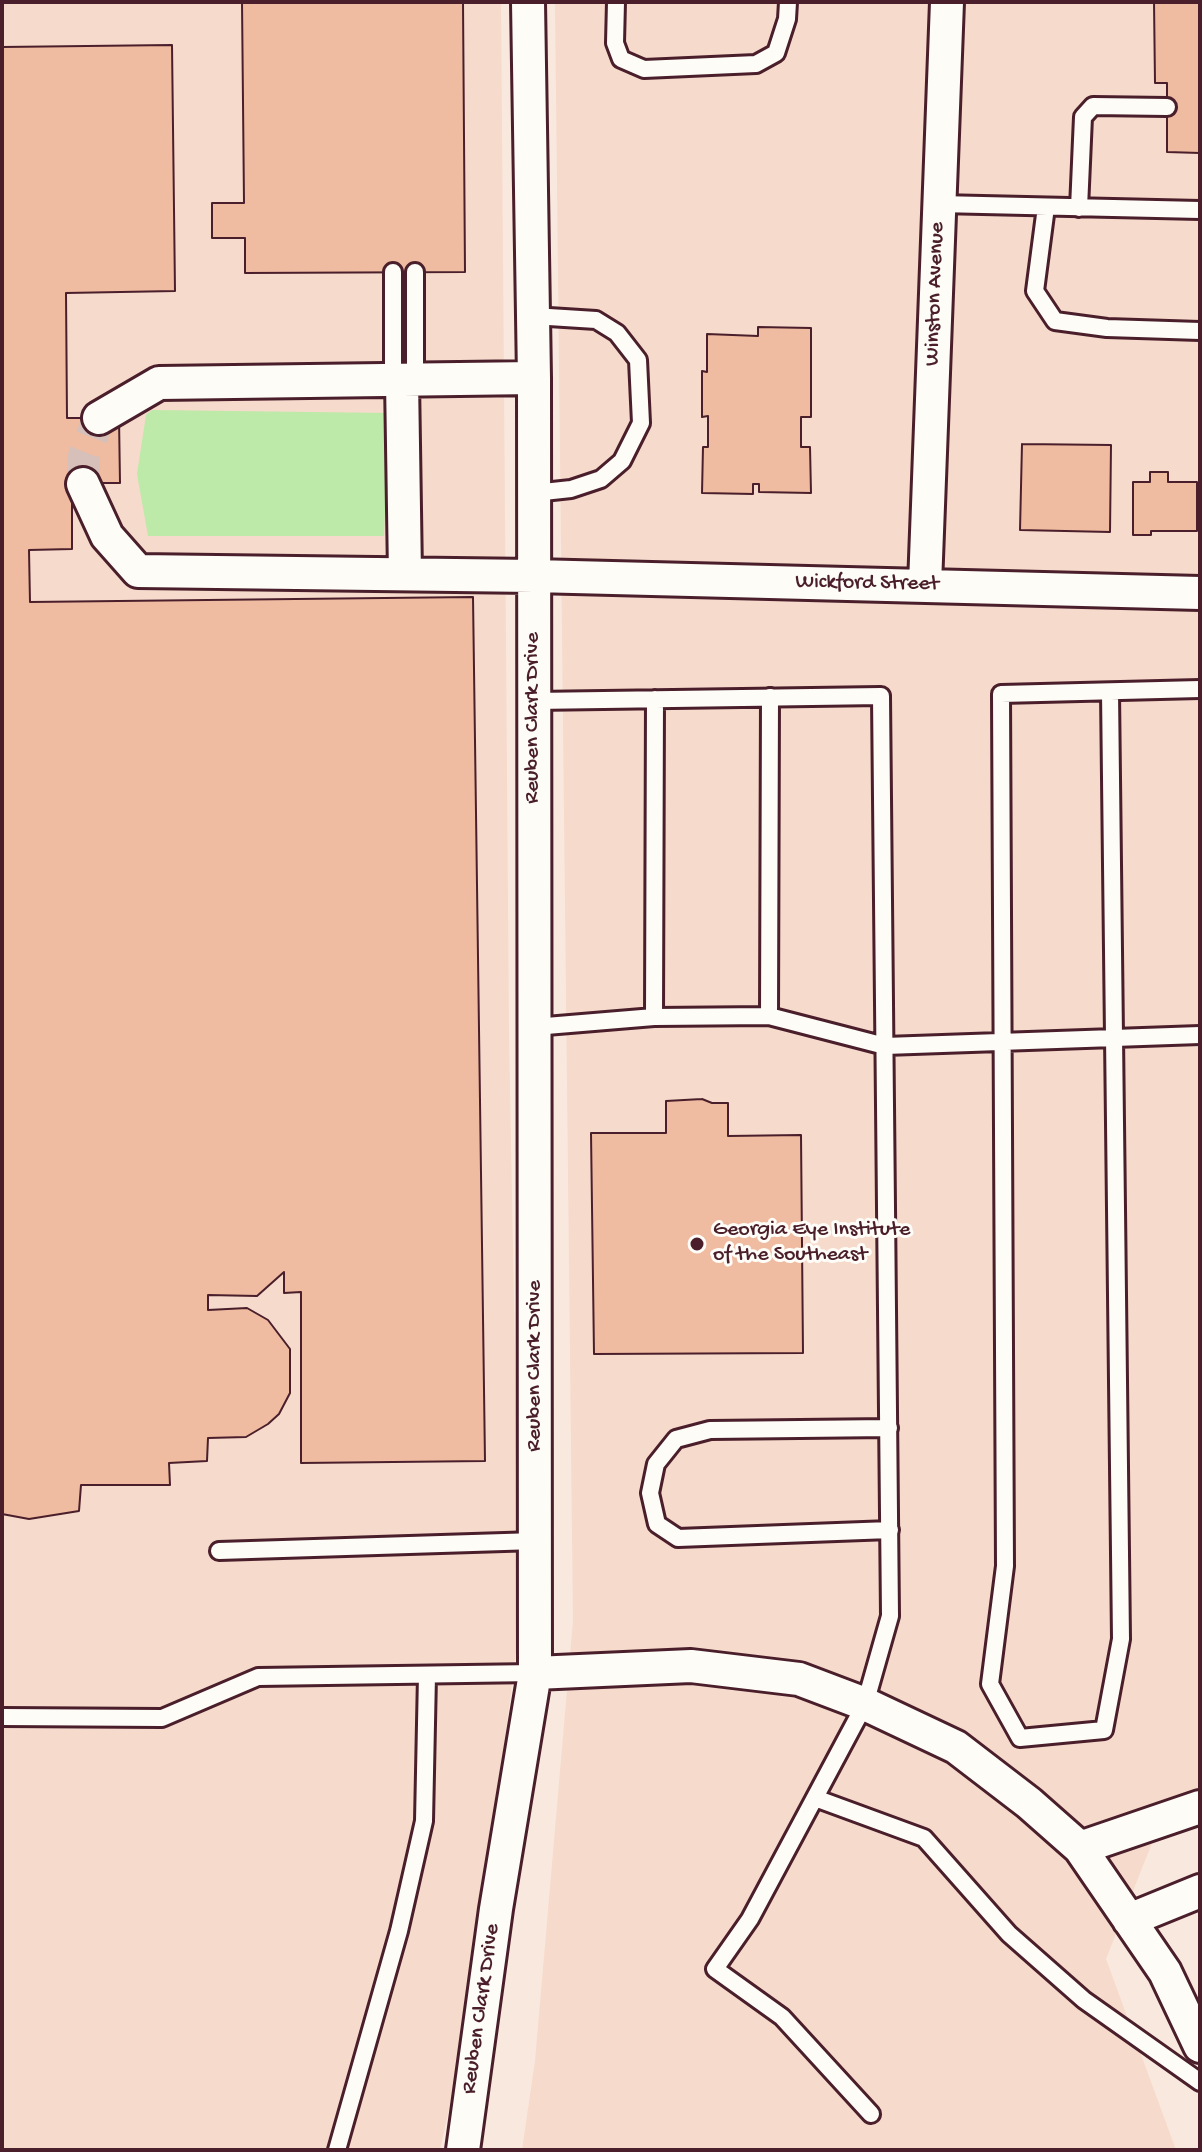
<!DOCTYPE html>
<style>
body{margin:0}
#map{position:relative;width:1202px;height:2152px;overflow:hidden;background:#f9e8dd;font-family:"Gochi Hand",sans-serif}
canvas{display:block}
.frame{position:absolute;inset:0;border:4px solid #4a1f2b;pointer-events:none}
</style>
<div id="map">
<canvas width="1202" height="2152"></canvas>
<div class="frame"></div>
</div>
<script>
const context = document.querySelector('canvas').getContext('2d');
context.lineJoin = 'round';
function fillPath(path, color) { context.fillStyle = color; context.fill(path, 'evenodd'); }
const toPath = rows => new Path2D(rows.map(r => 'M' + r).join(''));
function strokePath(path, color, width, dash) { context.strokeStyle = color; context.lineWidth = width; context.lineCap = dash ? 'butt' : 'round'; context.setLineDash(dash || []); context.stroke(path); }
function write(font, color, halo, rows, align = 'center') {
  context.font = font + ' "Gochi Hand",sans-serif'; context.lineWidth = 6; context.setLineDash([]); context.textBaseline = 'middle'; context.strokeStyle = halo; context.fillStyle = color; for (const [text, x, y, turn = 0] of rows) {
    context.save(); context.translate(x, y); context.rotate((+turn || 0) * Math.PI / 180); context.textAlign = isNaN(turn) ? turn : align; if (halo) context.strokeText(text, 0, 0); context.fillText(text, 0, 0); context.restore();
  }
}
fillPath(toPath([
 [2,2,501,2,509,1035,520,1623,467,2027,440,2150,2,2150],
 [555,2,1200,2,1200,1790,1167,1805,1106,1959,1176,2150,522,2150,535,2061,573,1621]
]), '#f6dacb');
fillPath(toPath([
 [152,410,389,413,384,536,148,536,137,474,146,415]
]), '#bdeaa8');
const building = toPath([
 [242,2,463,2,465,272,245,273,245,238,212,238,212,203,244,203,242,2],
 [1154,2,1200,2,1200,153,1167,152,1167,83,1155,83,1154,2],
 [172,45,175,291,66,293,67,418,119,418,120,483,72,483,72,549,29,550,30,602,473,597,485,1461,301,1463,301,1292,284,1293,284,1272,257,1296,208,1295,208,1310,247,1308,268,1320,290,1349,290,1393,279,1414,268,1424,246,1437,208,1438,207,1461,169,1463,170,1485,81,1485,79,1511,29,1519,2,1514,2,47,172,45],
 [758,327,811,328,811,417,801,417,801,447,810,447,811,493,759,492,759,484,753,484,753,494,702,493,703,447,708,447,708,416,702,417,702,371,707,372,707,334,758,336,758,327],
 [1022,444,1111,445,1110,532,1020,530,1022,444],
 [1150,472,1168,472,1168,482,1197,482,1197,531,1151,531,1151,535,1133,535,1133,482,1150,482,1150,472],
 [702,1099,712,1103,728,1103,728,1136,801,1135,803,1353,594,1354,591,1133,666,1133,666,1101,702,1099]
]);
fillPath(building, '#efbba1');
strokePath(building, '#4a1f2b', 2);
strokePath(toPath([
 [83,484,84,456,99,418]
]), '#d6c0b9', 32, [32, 16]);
const lane = toPath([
 [616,2,615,43,621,59,644,69,756,64,776,53,787,19,788,2],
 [939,204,1200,210],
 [1046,207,1035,291,1055,321,1107,328,1200,331],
 [1079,208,1083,117,1093,106,1167,107],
 [393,272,393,380],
 [533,316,596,320,617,333,638,360,641,423,622,461,601,479,571,489,534,493],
 [415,380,415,272],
 [1110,692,1121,1639,1104,1730,1020,1738,990,1684,1005,1566,1001,694,1200,689],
 [534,701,881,696,890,1616,865,1704,750,1919,715,1969,782,2017,871,2114],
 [769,1016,770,697],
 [654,1017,655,699],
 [534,1027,654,1017,769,1016,885,1046,1200,1035],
 [889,1428,710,1430,676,1439,656,1464,650,1493,657,1524,678,1538,890,1530],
 [219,1551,536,1541],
 [2,1717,162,1718,258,1677,535,1673],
 [815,1798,924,1838,1009,1934,1084,2000,1200,2082],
 [337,2150,399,1931,424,1821,427,1675]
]);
const street = toPath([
 [402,380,405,574],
 [99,418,159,383,534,378],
 [83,484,107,536,138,571,534,576,1200,593],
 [925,585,947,2],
 [535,1673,691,1666,799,1679,865,1704,956,1747,1029,1803,1080,1848,1165,1972,1200,2046],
 [1080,1848,1200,1807],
 [1129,1920,1200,1891],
 [463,2150,496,1909,535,1673,534,378,528,2]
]);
strokePath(lane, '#4a1f2b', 22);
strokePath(street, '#4a1f2b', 38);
strokePath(lane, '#fdfcf7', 16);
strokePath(street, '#fdfcf7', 32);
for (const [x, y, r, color] of [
 [697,1244,8,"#4a1f2b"]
]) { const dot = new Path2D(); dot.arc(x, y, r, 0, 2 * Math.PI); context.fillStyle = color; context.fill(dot); strokePath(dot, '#fdfcf7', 3); }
write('22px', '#4a1f2b', '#fdfcf7', [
 ["Winston Avenue",936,294,-88],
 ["Wickford Street",867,584,1],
 ["Reuben Clark Drive",534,718,-90],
 ["Reuben Clark Drive",536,1366,-90],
 ["Reuben Clark Drive",482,2009,-82]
]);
write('22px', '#4a1f2b', '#fdfcf7', [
 ["Georgia Eye Institute",713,1231],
 ["of the Southeast",713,1256]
], 'left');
</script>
